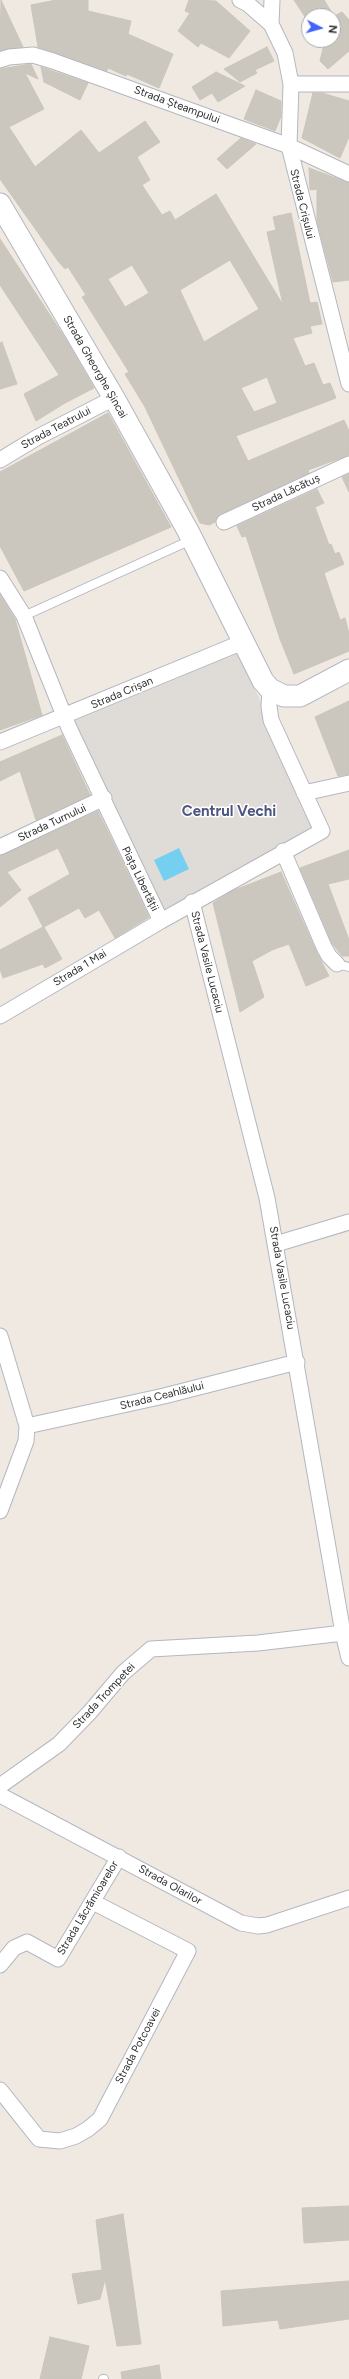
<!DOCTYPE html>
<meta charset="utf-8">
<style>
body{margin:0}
#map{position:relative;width:349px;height:2379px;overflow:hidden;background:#efe9e1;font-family:Figtree,sans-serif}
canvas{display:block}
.north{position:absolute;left:301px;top:8px;width:40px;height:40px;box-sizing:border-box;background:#fff;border:1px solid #ababab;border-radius:50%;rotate:96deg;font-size:11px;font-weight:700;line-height:16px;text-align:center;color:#2e2e2e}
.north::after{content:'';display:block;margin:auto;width:14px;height:18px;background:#4264fb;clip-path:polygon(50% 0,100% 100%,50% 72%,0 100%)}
</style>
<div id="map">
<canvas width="349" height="2379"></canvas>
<div class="north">N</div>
</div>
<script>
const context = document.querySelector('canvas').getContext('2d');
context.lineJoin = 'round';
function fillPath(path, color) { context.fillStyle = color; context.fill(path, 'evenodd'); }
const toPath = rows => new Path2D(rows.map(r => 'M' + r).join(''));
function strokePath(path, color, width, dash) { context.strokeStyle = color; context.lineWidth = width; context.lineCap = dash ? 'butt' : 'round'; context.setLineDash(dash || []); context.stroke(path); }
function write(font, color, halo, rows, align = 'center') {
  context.font = font + ' Figtree,sans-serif'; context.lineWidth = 3; context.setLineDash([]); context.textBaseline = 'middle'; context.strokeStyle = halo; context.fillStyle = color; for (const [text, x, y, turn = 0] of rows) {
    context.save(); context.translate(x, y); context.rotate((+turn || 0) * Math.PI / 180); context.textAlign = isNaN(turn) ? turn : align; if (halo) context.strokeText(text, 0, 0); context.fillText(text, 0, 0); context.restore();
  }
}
fillPath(toPath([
 [235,647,321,830,162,919,65,718]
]), '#dfdcd8');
fillPath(toPath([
 [179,848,189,869,164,881,154,860]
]), '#75cff0');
const building = toPath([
 [1,0,23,47,0,51,1,0],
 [56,0,88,0,88,11,131,21,128,34,173,54,159,88,127,74,126,76,108,68,107,71,38,47,31,5,56,0],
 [189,0,216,1,250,31,229,58,201,43,198,47,178,31,190,13,185,11,189,0],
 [294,0,324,0,334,16,342,12,349,20,349,51,328,69,320,61,325,40,333,40,333,16,309,16,309,23,294,0],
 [267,47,274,61,255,70,257,73,240,82,224,69,267,47],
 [31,64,38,79,25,73,44,109,9,127,35,167,81,130,99,153,145,121,160,142,137,157,150,180,142,185,162,215,170,211,175,220,216,194,283,305,267,232,276,230,273,217,291,213,310,303,317,302,322,324,310,326,312,333,293,338,305,366,314,363,323,385,330,383,336,398,236,436,248,461,344,420,349,431,349,455,308,470,309,473,220,514,215,522,209,525,200,523,145,407,125,374,129,372,82,297,86,295,68,267,65,269,58,261,0,179,0,69,31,64],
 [230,260,259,309,204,342,180,290,230,260],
 [132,265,149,293,125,307,108,279,132,265],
 [267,377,277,403,254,412,241,388,267,377],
 [41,67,88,83,80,100,44,82,41,67],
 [216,72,245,86,218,102,212,93,200,100,192,87,216,72],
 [256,90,281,101,281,116,275,131,244,119,256,90],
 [313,93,322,93,349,101,349,137,340,158,302,138,313,93],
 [241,138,256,144,227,169,217,159,241,138],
 [309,168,349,183,349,280,333,282,317,221,317,189,310,190,309,168],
 [0,239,65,338,94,388,65,403,36,421,24,394,59,375,0,285,0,239],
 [2,342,17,384,0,389,0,343,2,342],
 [108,413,171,527,24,591,0,546,0,472,108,413],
 [349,474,349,492,342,477,349,474],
 [317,489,324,503,315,507,329,545,331,544,335,554,339,552,344,564,324,573,340,620,345,618,349,634,349,651,294,674,280,639,246,536,242,537,237,526,317,489],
 [0,595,15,619,42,715,0,730,0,595],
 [349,701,349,774,338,776,315,717,349,701],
 [62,735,90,795,36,820,20,771,0,781,0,762,62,735],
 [98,811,149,917,115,938,99,910,85,918,79,908,44,927,62,959,45,968,43,964,3,978,0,969,0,950,43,927,28,898,70,874,58,848,7,872,21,890,0,907,0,856,98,811],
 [349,850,349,879,328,884,349,940,349,956,342,956,332,943,300,868,349,850],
 [281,872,316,951,329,976,306,986,289,944,272,950,252,961,264,997,240,1012,213,903,232,891,281,872],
 [349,2206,349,2240,304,2243,302,2208,349,2206],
 [123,2214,141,2344,117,2346,105,2279,100,2299,78,2304,72,2274,102,2270,96,2220,123,2214],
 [349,2281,349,2319,280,2329,278,2320,223,2326,221,2291,349,2281],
 [50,2337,89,2346,81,2379,40,2379,50,2337],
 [159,2365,161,2379,122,2379,121,2372,159,2365]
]);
fillPath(building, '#cbc7bf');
strokePath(building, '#cbc5ba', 1);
const lane = toPath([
 [24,616,191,540],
 [337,964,349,967],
 [103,2379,104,2379]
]);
const street = toPath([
 [240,0,248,4,271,24,285,53,291,84,289,146,349,384],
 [271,24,272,0],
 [0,60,9,57,33,55,53,61,289,146,349,174],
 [291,84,349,84],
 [0,460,38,437,114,398],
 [224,522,349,464],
 [0,578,24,616,69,728,161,921,322,831,271,720,269,706,270,689],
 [0,742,243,642],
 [304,793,349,783],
 [0,847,104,798],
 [283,851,324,947,329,956,337,964],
 [192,902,267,1198,343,1633,349,1658],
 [0,1016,161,921],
 [276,1244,349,1222],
 [0,1336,27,1426,26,1441,0,1511],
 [27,1426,164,1396,297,1362],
 [0,1786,59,1744,90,1712,123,1673,151,1649,258,1643,343,1633],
 [0,1795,241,1923,258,1926,267,1925,349,1898],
 [0,1965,14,1948,27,1942,58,1959,119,1857],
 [0,2090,39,2139,60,2141,76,2136,88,2129,100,2119,188,1951,93,1902]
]);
const secondary = toPath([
 [0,204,114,398,188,531,263,681,270,689,284,696,300,696,349,670]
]);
strokePath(lane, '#b4b7c1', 10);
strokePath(street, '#b4b7c1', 17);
strokePath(secondary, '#b4b7c1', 23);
strokePath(lane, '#fff', 8);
strokePath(street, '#fff', 15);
strokePath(secondary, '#fff', 21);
write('11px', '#2e2e2e', '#fff', [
 ["Strada Șteampului",177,105,20],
 ["Strada Crișului",302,204,76],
 ["Strada Gheorghe Șincai",95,367,60],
 ["Strada Teatrului",56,428,-28],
 ["Strada Lăcătuș",286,493,-25],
 ["Strada Crișan",122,693,-23],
 ["Strada Turnului",52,823,-25],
 ["Piața Libertății",140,879,64],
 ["Strada Vasile Lucaciu",207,962,76],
 ["Strada 1 Mai",80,968,-31],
 ["Strada Vasile Lucaciu",282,1278,80],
 ["Strada Ceahlăului",162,1396,-14],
 ["Strada Trompetei",104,1696,-47],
 ["Strada Olarilor",170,1885,29],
 ["Strada Lăcrămioarelor",88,1908,-59],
 ["Strada Potcoavei",138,2046,-62]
]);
write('bold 15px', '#4d5680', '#fff', [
 ["Centrul Vechi",229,812]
]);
</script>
